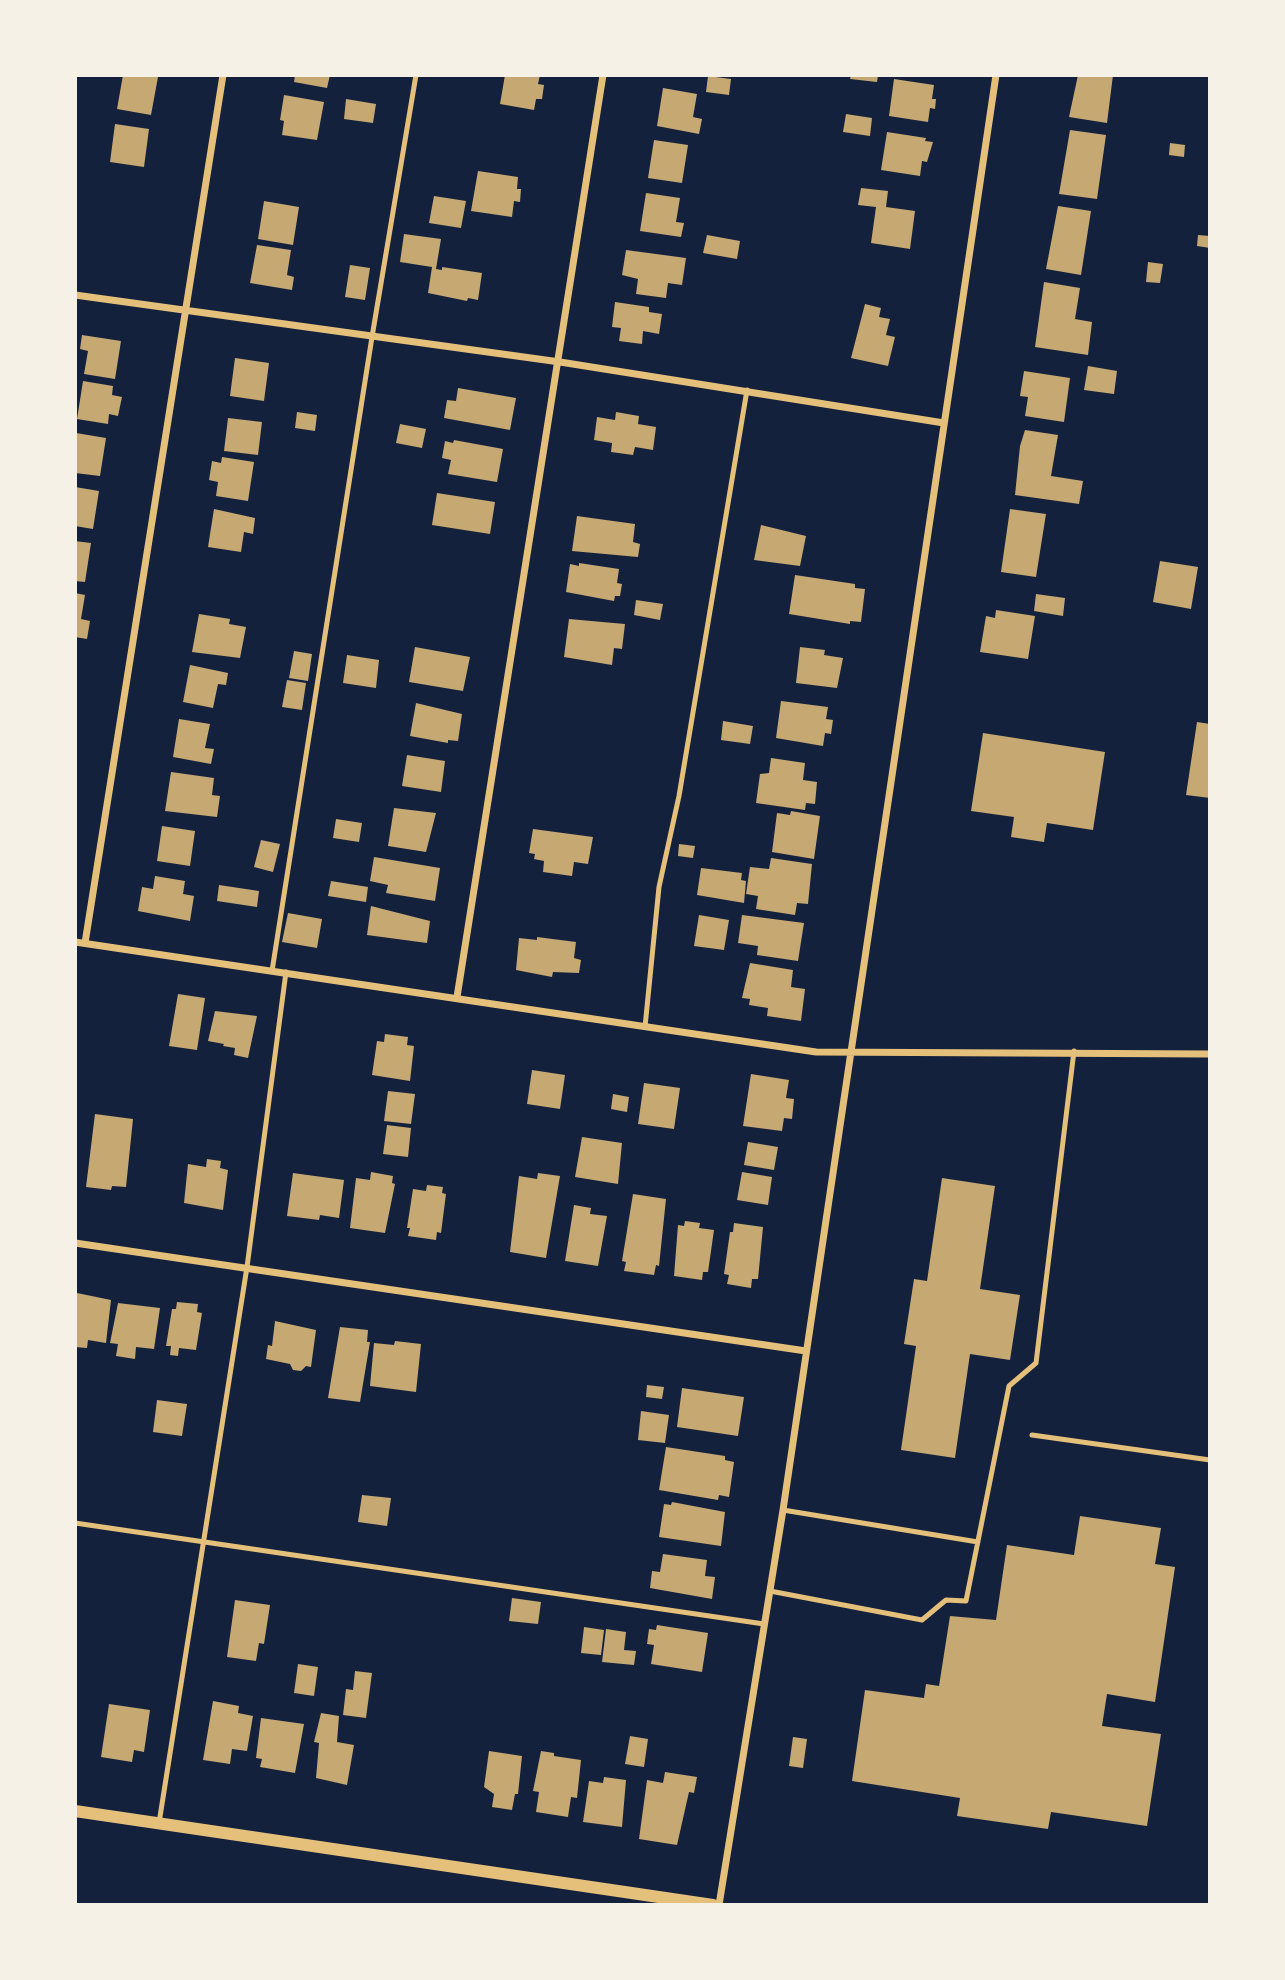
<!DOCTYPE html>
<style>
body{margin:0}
#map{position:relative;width:1285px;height:1980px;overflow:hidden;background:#14213d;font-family:Arial,sans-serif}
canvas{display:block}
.frame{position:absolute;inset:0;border:77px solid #f6f1e7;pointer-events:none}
</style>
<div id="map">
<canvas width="1285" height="1980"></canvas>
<div class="frame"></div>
</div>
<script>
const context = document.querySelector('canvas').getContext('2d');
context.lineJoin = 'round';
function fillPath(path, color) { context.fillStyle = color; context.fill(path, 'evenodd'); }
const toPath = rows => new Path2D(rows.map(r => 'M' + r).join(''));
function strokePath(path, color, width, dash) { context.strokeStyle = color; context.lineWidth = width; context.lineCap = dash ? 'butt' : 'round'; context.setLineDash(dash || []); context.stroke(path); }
fillPath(toPath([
 [123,75,158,77,151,115,117,109],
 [295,75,330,75,327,88,294,82],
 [505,75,540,75,538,84,544,85,542,99,536,99,534,110,500,104],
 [851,75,878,75,877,82,850,79],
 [1078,75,1113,75,1107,123,1069,117],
 [708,76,731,79,729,95,706,92],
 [894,79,934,85,932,99,936,99,935,109,930,108,928,122,889,116],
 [663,88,697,94,693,117,702,119,699,134,657,126],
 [284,95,324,102,317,140,282,135,284,121,280,120],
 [346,99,376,104,373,123,344,119],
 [846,114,872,118,870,136,843,132],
 [115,124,149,129,144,167,110,162],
 [1070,130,1106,135,1097,199,1059,194],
 [887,132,926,138,925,141,933,142,927,162,922,161,920,176,881,170],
 [654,140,688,145,682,183,648,178],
 [1170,143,1185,145,1184,157,1169,155],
 [478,171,518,177,517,189,521,189,520,202,514,201,512,217,471,211],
 [861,188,888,191,886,207,915,211,910,249,871,243,876,207,858,205],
 [646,193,680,198,676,222,684,223,681,237,640,231],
 [434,196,466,201,461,228,429,223],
 [264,201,299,207,293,245,258,239],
 [1058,206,1091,211,1081,275,1046,269],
 [404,234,441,239,436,269,442,270,442,267,482,273,478,300,468,298,467,301,428,293,432,267,400,262],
 [707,235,740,241,737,259,703,253],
 [1198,235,1210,236,1210,248,1197,246],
 [257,245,291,250,287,275,294,277,292,290,250,283],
 [626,250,686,258,682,285,668,283,666,298,636,294,638,279,622,275],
 [1148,262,1163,264,1160,283,1146,282],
 [350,265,370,268,365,300,345,297],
 [1044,282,1080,288,1075,319,1092,322,1088,355,1035,347],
 [615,302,649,307,649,312,662,314,659,334,643,331,642,344,619,341,621,328,612,327],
 [865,304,881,308,879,317,890,319,886,335,895,337,888,366,851,358],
 [82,335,121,341,115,379,84,374,88,351,80,349],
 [235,358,269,363,264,401,230,396],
 [1088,366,1117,371,1114,394,1084,390],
 [1024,371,1070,378,1064,422,1025,416,1028,397,1020,396],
 [83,381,113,386,112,395,122,397,118,416,109,414,108,424,77,419],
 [458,388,516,398,510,430,444,418,447,400,456,401],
 [297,412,317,415,315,431,295,428],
 [616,412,639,416,638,424,656,427,653,450,635,447,633,455,611,452,612,443,594,440,597,417,615,420],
 [228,418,262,422,258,455,224,451],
 [400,424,426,429,422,448,396,443],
 [1025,430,1058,435,1051,476,1083,481,1079,504,1015,495,1020,446],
 [76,433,106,438,100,476,75,473],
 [454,440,503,449,497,482,448,474,451,460,442,458,445,441,453,443],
 [222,457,254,462,248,501,216,496,218,482,209,480,212,461,221,463],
 [75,487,99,491,93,529,75,526],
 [437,493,495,502,490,534,432,525],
 [214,509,255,518,253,534,244,532,241,552,208,547],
 [1010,509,1046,514,1036,577,1001,572],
 [577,516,635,524,633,542,640,544,638,557,572,551],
 [761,525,806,536,800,566,754,560],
 [75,541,91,543,85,582,75,581],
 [1160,561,1198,567,1191,609,1153,602],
 [579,563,619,569,617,583,622,584,620,596,615,596,614,601,566,592,570,564,579,566],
 [795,575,855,584,855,588,865,589,861,622,850,621,850,624,789,614],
 [75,593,85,595,81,619,90,621,87,639,75,637],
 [1036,594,1065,598,1063,616,1034,611],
 [636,600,663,604,660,620,634,615],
 [996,610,1035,616,1028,659,980,652,986,616,995,618],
 [199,614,230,619,229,624,246,627,240,658,192,652],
 [569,619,625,624,622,649,614,648,612,665,564,657],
 [415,647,470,657,463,691,409,682],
 [800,647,825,650,824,655,843,658,837,688,796,683],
 [294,651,312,654,308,681,289,678],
 [347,655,379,660,376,688,343,683],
 [190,665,228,673,226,685,218,684,213,708,183,702],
 [287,680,306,683,302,710,282,707],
 [781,701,828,707,826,719,833,720,831,734,825,733,823,746,776,738],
 [416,703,462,714,458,741,448,740,448,743,410,736],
 [179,719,210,724,205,748,214,749,211,764,173,757],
 [723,721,753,726,750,744,721,740],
 [1197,722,1210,724,1210,798,1186,795],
 [983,733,1105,752,1093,830,1047,823,1044,842,1011,837,1014,817,971,811],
 [407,755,445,761,441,792,402,786],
 [771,758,805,763,803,780,817,782,815,804,806,803,805,810,756,803,760,774,769,773],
 [171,772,214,778,212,795,220,796,217,817,165,811],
 [394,808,436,813,426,852,388,846],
 [791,811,820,816,814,859,772,852,777,813,790,815],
 [336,819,362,823,359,842,333,838],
 [162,826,195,831,190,866,157,861],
 [533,829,593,837,588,864,574,862,572,876,543,872,544,861,534,859,535,854,529,853],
 [261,840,280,844,273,872,254,867],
 [679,844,695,846,693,858,678,856],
 [374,857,440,868,435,901,386,893,388,885,370,881],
 [771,858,812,864,808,904,797,903,795,915,756,909,758,896,746,894,750,867,769,869],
 [701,868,742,873,741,880,746,881,744,903,697,895],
 [155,876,185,881,183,894,194,896,190,921,138,911,142,887,153,889],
 [331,881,368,887,366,902,328,896],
 [219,885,259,891,257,907,217,901],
 [371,906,430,921,427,943,367,935],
 [288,913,322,919,317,948,282,942],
 [699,915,729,920,724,950,694,946],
 [742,915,804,923,798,961,757,955,758,946,738,943],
 [537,937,576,942,574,958,581,960,579,973,553,972,552,977,516,970,519,938,537,940],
 [750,963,793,970,791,987,805,989,801,1021,767,1016,768,1008,749,1005,750,999,742,998],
 [178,994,205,998,197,1050,169,1046],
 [215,1011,257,1016,248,1058,234,1055,235,1048,223,1046,224,1044,208,1041],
 [385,1034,408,1037,407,1045,414,1046,410,1081,372,1075,377,1041,384,1042],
 [532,1070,565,1075,560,1109,527,1104],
 [751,1074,789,1080,786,1098,794,1099,792,1119,784,1118,782,1131,743,1126],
 [644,1083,680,1088,674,1129,638,1124],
 [388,1091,415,1094,411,1124,384,1121],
 [613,1094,629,1097,627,1112,611,1109],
 [95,1114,133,1119,126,1187,112,1186,111,1190,86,1187],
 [387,1125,411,1128,408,1157,383,1154],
 [582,1137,622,1143,618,1184,575,1177],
 [748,1142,778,1147,774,1170,744,1165],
 [207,1159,221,1161,220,1168,228,1170,223,1210,184,1203,188,1164,206,1167],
 [371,1172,393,1176,392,1183,395,1184,385,1233,350,1228,356,1178,370,1180],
 [742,1172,772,1177,768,1205,737,1200],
 [293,1173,344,1180,339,1218,320,1215,319,1220,287,1216],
 [538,1173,560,1176,546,1258,510,1252,519,1176,537,1179],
 [942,1178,995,1186,980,1289,1020,1295,1010,1360,970,1354,955,1458,901,1450,916,1346,904,1344,914,1279,927,1281],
 [427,1185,443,1187,442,1193,446,1194,441,1233,437,1232,436,1240,408,1236,410,1228,407,1228,413,1189,426,1191],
 [633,1194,666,1199,659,1266,656,1265,654,1275,624,1271,626,1262,622,1261],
 [574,1205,591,1208,590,1214,607,1216,598,1266,565,1261],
 [685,1221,700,1223,699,1228,714,1230,708,1272,703,1272,702,1280,674,1276,678,1225,684,1226],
 [734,1223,763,1227,758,1279,752,1279,751,1288,727,1284,729,1275,724,1274,730,1232,733,1232],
 [77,1293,111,1300,106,1343,88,1340,87,1348,75,1347],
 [177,1302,198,1304,197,1312,202,1313,196,1350,179,1348,178,1356,170,1355,171,1346,166,1346,172,1309,176,1309],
 [118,1303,160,1308,154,1349,136,1347,135,1359,116,1356,118,1344,110,1343],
 [275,1321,316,1330,311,1367,306,1366,301,1371,293,1370,290,1364,266,1359,268,1345,272,1346],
 [340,1327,368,1330,367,1342,370,1342,360,1402,328,1398],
 [395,1341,421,1344,416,1392,370,1386,374,1343,394,1345],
 [647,1385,664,1387,662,1399,646,1397],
 [682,1388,744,1397,738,1436,677,1427],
 [157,1400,187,1404,182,1436,153,1432],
 [641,1411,669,1415,665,1443,638,1440],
 [666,1447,725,1456,725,1460,734,1462,729,1497,719,1495,718,1500,659,1490],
 [362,1495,391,1498,387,1526,358,1522],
 [672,1502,725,1512,721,1546,659,1537,664,1504,671,1505],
 [1080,1516,1161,1528,1155,1564,1175,1567,1155,1702,1107,1694,1102,1726,1161,1734,1147,1826,1051,1812,1048,1829,957,1816,960,1798,852,1781,865,1690,924,1698,926,1684,939,1686,950,1616,996,1620,1007,1545,1074,1555],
 [663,1554,707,1560,705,1576,715,1577,712,1599,650,1588,652,1571,660,1572],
 [512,1598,541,1602,538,1624,509,1621],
 [235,1600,270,1605,264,1644,259,1643,256,1661,227,1657],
 [657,1625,708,1633,702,1672,651,1664,654,1645,647,1644,649,1629,656,1630],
 [584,1627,604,1630,601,1655,581,1653],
 [606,1629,626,1632,624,1650,636,1651,634,1665,602,1662],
 [298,1664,318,1667,314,1696,294,1693],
 [355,1671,372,1673,366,1718,343,1715,346,1689,353,1690],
 [213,1701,239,1706,238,1713,253,1716,247,1751,232,1749,230,1764,203,1760],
 [109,1704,150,1710,144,1752,134,1750,132,1762,101,1757],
 [321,1713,339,1716,337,1742,354,1745,347,1785,316,1778,319,1743,314,1742],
 [261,1718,304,1724,295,1773,260,1767,262,1759,256,1758],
 [630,1736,648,1739,644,1767,625,1764],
 [793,1737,807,1739,803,1768,789,1766],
 [489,1751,522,1756,518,1794,515,1794,512,1810,492,1807,494,1794,484,1787],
 [541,1751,554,1753,554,1756,581,1760,577,1798,571,1797,568,1817,536,1812,539,1792,533,1791],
 [665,1772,697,1777,694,1793,689,1792,677,1845,639,1839,647,1780,663,1783],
 [604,1777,626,1780,622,1827,583,1822,589,1781,603,1783]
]), '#c6a872');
strokePath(toPath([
 [272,971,372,337,416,75],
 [645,1027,659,887,679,796,747,390],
 [1032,1435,1210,1460],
 [783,1510,978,1542],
 [75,1523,764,1624],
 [770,1591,922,1620,946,1600,966,1601,1009,1386,1036,1363,1074,1051],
 [159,1823,247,1267,286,972]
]), '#e5c07b', 5);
strokePath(toPath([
 [75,295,560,362,944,423],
 [75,942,816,1052,1210,1054],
 [85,943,223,75],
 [457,997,603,75],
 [75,1243,806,1351],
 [719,1905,783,1510,996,75]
]), '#e5c07b', 7);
strokePath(toPath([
 [75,1811,713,1905]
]), '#e5c07b', 12);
</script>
